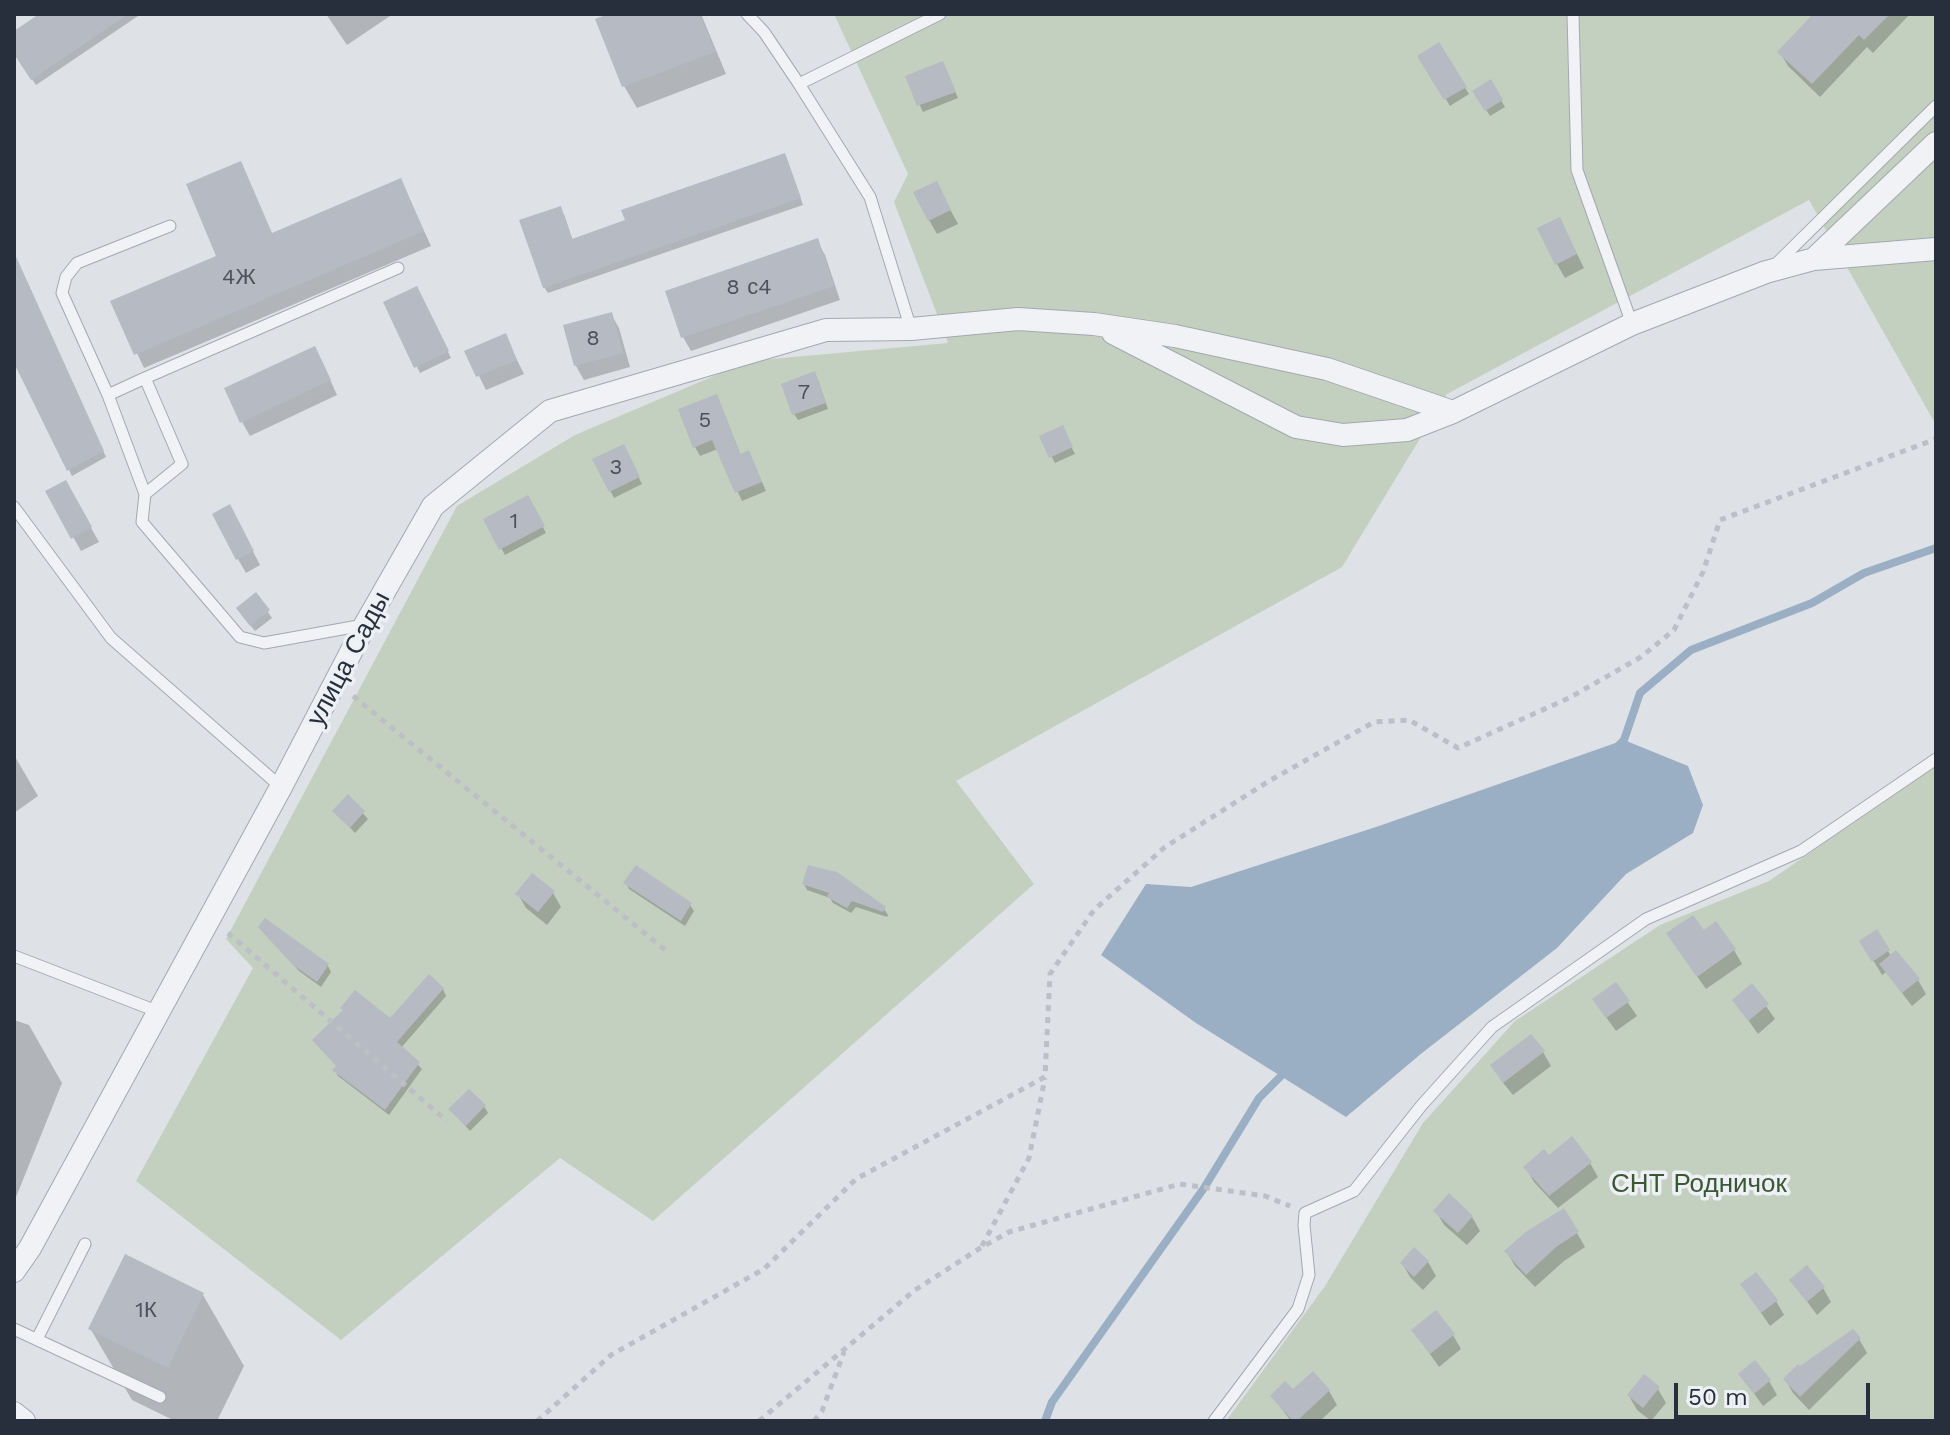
<!DOCTYPE html>
<meta charset="utf-8">
<style>
body{margin:0}
#map{position:relative;width:1950px;height:1435px;overflow:hidden;background:#dee1e6;font-family:"Work Sans",sans-serif}
canvas{display:block}
.frame{position:absolute;inset:0;border:16px solid #282f3c;pointer-events:none}
.scale{position:absolute;left:1674px;top:1383px;width:196px;height:36px;box-sizing:border-box;border:4px solid #282f3c;border-top:0;padding-left:10px;font-size:24px;line-height:28px;white-space:nowrap;color:#282f3c;-webkit-text-stroke:6px #edf0f4;paint-order:stroke}
</style>
<div id="map">
<canvas width="1950" height="1435"></canvas>
<div class="frame"></div>
<div class="scale">50 m</div>
</div>
<script>
const context = document.querySelector('canvas').getContext('2d');
context.lineJoin = 'round';
function fillPath(path, color) { context.fillStyle = color; context.fill(path, 'evenodd'); }
const toPath = rows => new Path2D(rows.map(r => 'M' + r).join(''));
function strokePath(path, color, width, dash) { context.strokeStyle = color; context.lineWidth = width; context.lineCap = dash ? 'butt' : 'round'; context.setLineDash(dash || []); context.stroke(path); }
function write(font, color, halo, rows, align = 'center') {
  context.font = font + ' "Work Sans",sans-serif'; context.lineWidth = 7; context.setLineDash([]); context.textBaseline = 'middle'; context.strokeStyle = halo; context.fillStyle = color; for (const [text, x, y, turn = 0] of rows) {
    context.save(); context.translate(x, y); context.rotate((+turn || 0) * Math.PI / 180); context.textAlign = isNaN(turn) ? turn : align; if (halo) context.strokeText(text, 0, 0); context.fillText(text, 0, 0); context.restore();
  }
}
fillPath(toPath([
 [834,14,1936,14,1936,425,1809,200,1447,394,1342,567,956,781,1034,884,653,1221,560,1158,341,1340,136,1181,253,968,226,939,457,506,575,435,749,361,948,343,894,202,908,174],
 [1936,766,1936,1421,1226,1421,1325,1286,1423,1123,1515,1021,1660,925,1769,881]
]), '#c3d0bf');
fillPath(toPath([
 [1624,740,1688,766,1703,805,1693,833,1626,874,1557,948,1422,1053,1346,1117,1196,1023,1101,955,1146,884,1191,887,1379,826]
]), '#9bafc4');
fillPath(toPath([
 [42,14,141,14,36,85,14,52,14,33],
 [326,14,393,14,347,45],
 [614,14,701,14,726,74,637,108,624,86,598,20],
 [1819,14,1910,14,1873,53,1867,47,1820,97,1788,66,1780,52],
 [1438,45,1469,94,1450,106,1420,57],
 [946,70,958,98,923,112,907,78],
 [1490,82,1505,107,1490,116,1475,92],
 [788,162,803,205,548,293,544,287,564,214,573,241],
 [401,181,431,246,144,368,113,302],
 [944,198,958,224,937,234,929,220],
 [1567,234,1584,268,1565,278,1557,264],
 [817,241,825,255,840,300,691,351,683,337],
 [14,255,106,457,72,476,14,359],
 [420,294,451,358,420,373,386,303],
 [611,314,619,328,630,367,584,380,576,366,565,326],
 [505,336,524,374,486,390,467,352],
 [322,362,337,395,250,436,242,422],
 [818,380,828,409,798,420,794,414],
 [721,405,741,456,753,462,766,491,742,501,718,449,700,456,695,447],
 [1062,428,1075,454,1055,463,1041,437],
 [626,452,642,484,614,498,595,460],
 [66,483,99,542,81,551,48,492],
 [527,498,546,533,505,555,486,520],
 [237,521,260,565,246,573,238,559],
 [256,595,272,618,255,631,242,615],
 [14,755,38,796,14,813],
 [348,797,368,819,355,833,335,811],
 [626,883,690,905,694,911,685,926,629,889],
 [804,884,884,909,888,915,887,917,856,907,851,913,833,903,830,898,807,890],
 [553,893,561,907,547,925,526,908,518,894],
 [1876,932,1891,956,1918,980,1926,994,1912,1006,1886,972,1882,975,1870,955],
 [264,933,328,966,331,972,321,987,299,971],
 [1703,933,1734,950,1742,964,1706,989,1677,948],
 [1615,984,1637,1016,1616,1031,1603,1013],
 [1752,986,1775,1019,1758,1034,1734,1000],
 [443,989,446,996,401,1048,422,1069,389,1115,338,1076,335,1070,338,1067,314,1041,344,1011,390,1021],
 [14,1020,29,1025,62,1083,14,1202],
 [1543,1052,1551,1066,1513,1095,1500,1079],
 [484,1106,488,1113,470,1131,451,1110],
 [1590,1163,1598,1177,1558,1208,1534,1182,1526,1168],
 [1436,1211,1472,1217,1480,1231,1467,1245,1444,1225],
 [1577,1233,1585,1247,1564,1261,1535,1287,1515,1266,1507,1252],
 [1414,1250,1428,1262,1436,1276,1423,1290,1410,1277,1402,1263],
 [1792,1281,1823,1288,1831,1302,1817,1315],
 [1742,1285,1776,1301,1784,1315,1770,1326],
 [203,1295,244,1366,217,1421,175,1421,132,1400,90,1328],
 [1413,1330,1453,1335,1461,1349,1439,1367],
 [1859,1339,1867,1353,1809,1410,1793,1393,1785,1379,1800,1369],
 [1740,1374,1769,1381,1777,1395,1763,1406],
 [1658,1389,1666,1403,1651,1421,1637,1410,1629,1396],
 [1329,1391,1337,1405,1320,1421,1291,1421,1272,1396]
]), '#0003');
strokePath(toPath([
 [1618,746,1624,740,1640,693,1691,650,1812,603,1864,573,1936,548],
 [1045,1421,1052,1402,1204,1188,1259,1098,1288,1069]
]), '#9bafc4', 8);
fillPath(toPath([
 [39,14,128,14,31,80,14,54,14,31],
 [608,14,700,14,715,52,622,87,595,19],
 [1813,14,1890,14,1864,40,1859,35,1812,84,1777,52],
 [1439,42,1467,87,1444,100,1417,56],
 [943,61,956,92,917,106,905,76],
 [1491,79,1503,100,1485,111,1472,91],
 [785,153,801,198,543,288,519,220,561,206,572,239,625,220,621,210],
 [241,161,272,233,401,178,424,231,134,355,110,301,216,256,186,184],
 [937,181,951,210,928,221,913,192],
 [1560,217,1577,254,1555,265,1537,228],
 [818,238,834,286,681,338,665,291],
 [14,252,104,451,67,471,14,363],
 [417,286,449,351,414,368,383,302],
 [612,312,623,353,574,366,563,325],
 [506,333,517,360,476,377,464,351],
 [315,346,331,380,240,423,224,388],
 [815,371,826,403,792,415,781,384],
 [717,394,740,454,749,450,762,482,735,493,712,440,693,448,678,409],
 [1063,425,1073,447,1049,458,1039,436],
 [624,444,640,477,609,492,592,459],
 [66,480,92,527,71,539,45,491],
 [528,495,545,526,499,550,483,519],
 [230,504,254,551,236,560,212,514],
 [256,592,270,610,250,626,236,608],
 [348,794,365,811,350,828,332,811],
 [636,865,692,903,681,921,623,883],
 [808,865,837,872,886,907,883,912,852,901,847,908,827,897,829,893,802,884],
 [532,873,555,891,538,912,515,894],
 [1693,915,1704,930,1716,921,1736,949,1697,977,1666,933],
 [265,918,329,964,317,982,293,965,258,927],
 [1877,929,1890,950,1872,962,1859,941],
 [1896,950,1920,979,1902,993,1879,964],
 [429,974,444,988,397,1042,420,1062,385,1110,332,1070,336,1066,312,1040,343,1010,340,1008,355,990,390,1018],
 [1616,982,1630,1001,1606,1018,1592,999],
 [1752,983,1769,1004,1748,1021,1732,1000],
 [1531,1034,1545,1051,1503,1083,1490,1065],
 [469,1089,486,1105,466,1126,448,1109],
 [1572,1136,1592,1162,1549,1196,1523,1167,1544,1149,1549,1155],
 [1449,1193,1473,1216,1458,1233,1433,1211],
 [1564,1208,1579,1232,1556,1247,1526,1275,1504,1251,1527,1231],
 [1414,1247,1429,1261,1414,1277,1400,1263],
 [125,1254,204,1293,168,1368,88,1329],
 [1807,1265,1825,1287,1807,1302,1789,1280],
 [1756,1272,1778,1300,1761,1313,1740,1284],
 [1436,1310,1455,1334,1430,1354,1411,1330],
 [1853,1329,1861,1338,1800,1397,1783,1379,1798,1364,1800,1366],
 [1755,1360,1771,1380,1754,1394,1738,1374],
 [1313,1371,1330,1390,1297,1421,1293,1421,1270,1396,1285,1381,1293,1389],
 [1644,1374,1660,1387,1643,1408,1627,1395]
]), '#b5bac3');
const service = toPath([
 [747,14,764,32,799,84,870,197,911,329],
 [1573,14,1577,170,1632,324],
 [799,84,940,14],
 [1776,264,1936,106],
 [108,395,145,378],
 [145,494,108,395,62,293,66,277,77,263,170,226],
 [14,507,111,638,281,787],
 [364,625,264,643,240,637,142,522,145,494,182,464,145,378,398,268],
 [14,956,159,1012],
 [14,1329,160,1397],
 [37,1339,85,1244],
 [1214,1421,1298,1309,1309,1275,1304,1225,1305,1213,1354,1191,1421,1106,1492,1027,1646,919,1801,851,1936,759]
]);
const minor = toPath([
 [1814,259,1936,249],
 [1113,333,1296,427,1343,435,1407,430,1453,412,1632,324,1766,272,1814,259,1936,143],
 [14,1271,30,1248,281,787,365,625,433,506,550,411,826,330,911,329,1018,319,1094,324,1175,336,1327,369,1453,412],
 [14,1413,24,1421]
]);
strokePath(service, '#a4a8b0', 13);
strokePath(minor, '#a4a8b0', 24);
strokePath(toPath([
 [353,696,669,953],
 [228,933,447,1121],
 [982,1246,1029,1158,1045,1078],
 [537,1421,611,1355,764,1269,856,1179,1045,1077,1050,974,1094,910,1165,847,1269,781,1374,722,1409,720,1458,748,1569,698,1641,657,1674,630,1703,572,1720,520,1936,439],
 [759,1421,915,1290,982,1247,1009,1232,1180,1184,1265,1196,1290,1206],
 [814,1421,822,1411,844,1352]
]), '#bcbfc5', 5, [6, 6]);
strokePath(service, '#f0f2f5', 11);
strokePath(minor, '#f0f2f5', 22);
write('22px', '#4b525e', null, [
 ["4Ж",239,278],
 ["8 с4",749,288],
 ["8",593,339],
 ["7",804,393],
 ["5",705,421],
 ["3",616,468],
 ["1",514,522],
 ["1К",146,1311]
]);
write('26px', '#282f3c', '#edf0f4', [
 ["улица Сады",349,659,-62]
]);
write('26px', '#3c5736', '#edf0f4', [
 ["СНТ Родничок",1699,1184]
]);
</script>
